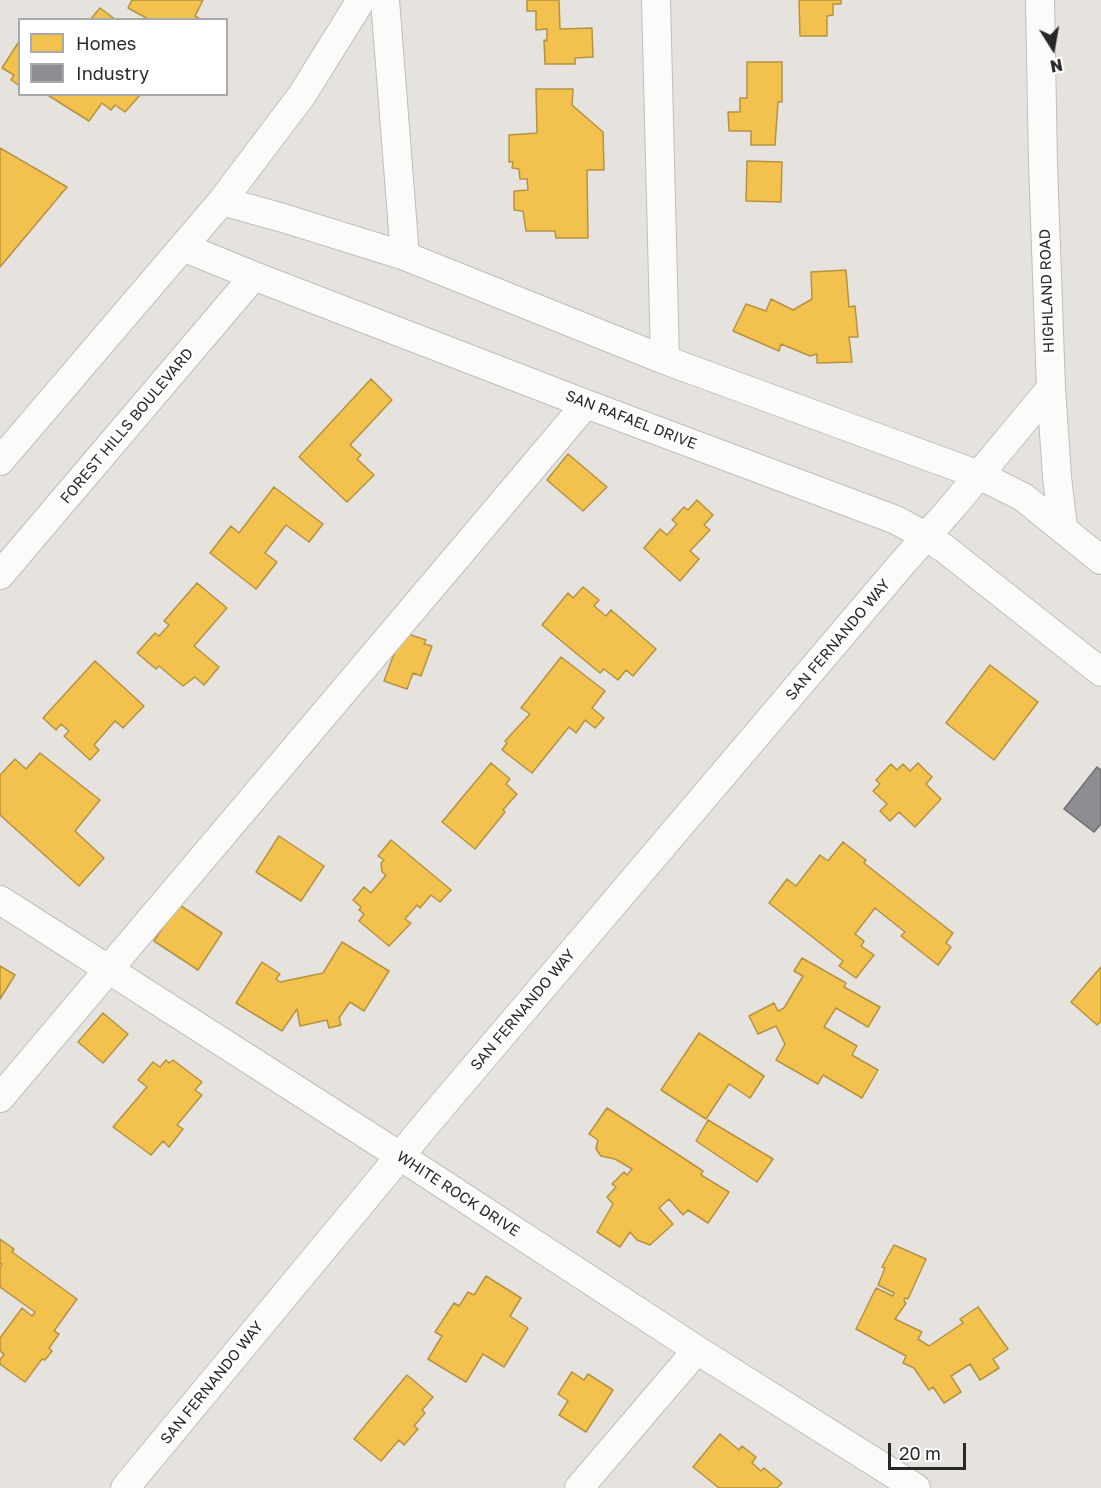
<!DOCTYPE html>
<style>
body{margin:0}
#map{position:relative;width:1101px;height:1488px;overflow:hidden;background:#e6e2dd;font-family:"Golos Text",sans-serif}
canvas{display:block}
.legend{position:absolute;left:18px;top:18px;width:210px;height:78px;box-sizing:border-box;background:#fff;border:2px solid #a9a9a9;margin:0;padding:8px 10px;list-style:none;font-size:18px;color:#282828}
.legend li{display:flex;align-items:center;gap:12px;height:30px}
.legend b{width:30px;border:2px solid #a9a9a9}
.north{position:absolute;left:1023px;top:18px;width:60px;height:60px;-webkit-text-stroke:4px #fff;paint-order:stroke;rotate:169deg;font-size:16px;font-weight:700;line-height:24px;text-align:center;color:#282828}
.north::after{content:'';display:block;margin:auto;width:21px;height:27px;background:#282828;clip-path:polygon(50% 0,100% 100%,50% 72%,0 100%)}
.scale{position:absolute;left:888px;top:1443px;width:78px;height:27px;box-sizing:border-box;border:3px solid #282828;border-top:0;padding-left:8px;font-size:18px;line-height:21px;white-space:nowrap;color:#282828;-webkit-text-stroke:4px #fff;paint-order:stroke}
</style>
<div id="map">
<canvas width="1101" height="1488"></canvas>
<ul class="legend">
<li><b style="height:16px;background:#f2c14e"></b>Homes</li>
<li><b style="height:16px;background:#8d8d92"></b>Industry</li>
</ul>
<div class="north">N</div>
<div class="scale">20 m</div>
</div>
<script>
const context = document.querySelector('canvas').getContext('2d');
context.lineJoin = 'round';
function fillPath(path, color) { context.fillStyle = color; context.fill(path, 'evenodd'); }
const toPath = rows => new Path2D(rows.map(r => 'M' + r).join(''));
function strokePath(path, color, width, dash) { context.strokeStyle = color; context.lineWidth = width; context.lineCap = dash ? 'butt' : 'round'; context.setLineDash(dash || []); context.stroke(path); }
function write(font, color, halo, rows, align = 'center') {
  context.font = font + ' "Golos Text",sans-serif'; context.lineWidth = 6; context.setLineDash([]); context.textBaseline = 'middle'; context.strokeStyle = halo; context.fillStyle = color; for (const [text, x, y, turn = 0] of rows) {
    context.save(); context.translate(x, y); context.rotate((+turn || 0) * Math.PI / 180); context.textAlign = isNaN(turn) ? turn : align; if (halo) context.strokeText(text, 0, 0); context.fillText(text, 0, 0); context.restore();
  }
}
const homes = toPath([
 [132,0,203,0,195,16,202,20,150,20,128,8,132,0],
 [527,0,559,0,560,29,592,28,593,57,575,58,575,64,545,64,544,40,547,41,547,29,536,30,536,11,527,11,527,0],
 [799,0,841,0,841,4,833,4,833,15,827,16,827,36,800,36,799,0],
 [100,8,116,20,90,20,100,8],
 [20,40,20,86,11,80,14,75,2,68,20,40],
 [747,62,782,62,782,102,778,102,775,145,751,145,751,131,729,131,728,112,740,112,740,98,747,98,747,62],
 [536,89,573,89,572,105,603,132,604,170,587,170,588,238,556,238,555,231,526,231,523,211,514,210,514,191,528,190,527,179,520,179,519,169,512,168,513,162,509,162,509,135,537,133,536,89],
 [46,94,141,94,125,112,115,105,111,110,102,103,89,121,46,94],
 [0,148,67,187,0,267,0,148],
 [747,161,782,162,781,202,746,201,747,161],
 [846,270,849,307,855,306,858,337,849,337,852,362,817,363,817,354,810,356,781,344,779,351,733,331,746,304,766,311,771,299,793,310,812,299,811,272,846,270],
 [371,379,392,400,350,445,361,455,357,459,374,475,347,502,299,457,371,379],
 [568,454,607,487,583,511,547,480,568,454],
 [274,487,323,524,309,542,286,525,265,553,277,562,256,589,210,553,231,526,239,533,274,487],
 [697,500,713,515,704,525,710,530,690,551,699,559,680,581,644,548,660,529,667,535,677,524,672,520,684,507,688,510,697,500],
 [197,583,227,608,194,646,219,667,204,685,195,677,183,686,159,666,156,669,137,653,155,633,159,636,169,625,164,621,197,583],
 [583,587,599,600,594,606,606,616,611,610,656,649,633,676,626,670,618,680,604,669,600,673,542,625,568,593,573,598,583,587],
 [402,632,426,640,424,644,432,646,421,676,413,673,407,689,384,681,402,632],
 [561,657,605,691,592,708,604,718,595,728,585,720,576,733,569,727,532,773,502,750,507,743,505,741,530,714,521,708,561,657],
 [95,661,144,706,123,728,115,721,94,745,99,750,90,760,64,736,69,731,61,724,56,730,43,718,95,661],
 [990,665,1038,702,994,760,946,723,990,665],
 [40,753,100,800,75,831,104,858,79,886,0,815,0,775,15,759,26,769,40,753],
 [491,763,510,779,506,784,517,794,503,810,505,812,475,849,442,822,491,763],
 [918,763,932,777,926,784,941,799,915,827,899,812,890,821,880,811,887,804,873,791,880,784,876,780,891,764,897,770,903,764,910,771,918,763],
 [279,836,324,866,301,901,256,872,279,836],
 [391,840,451,890,440,902,431,895,420,908,417,905,405,919,411,923,389,946,359,921,364,914,359,910,361,907,353,900,364,887,371,893,386,875,382,872,381,863,384,860,378,856,391,840],
 [843,842,866,860,864,863,953,933,946,943,951,947,938,965,901,936,905,932,875,908,855,934,864,941,861,946,874,955,856,978,839,966,843,961,769,903,787,879,796,886,820,855,828,861,843,842],
 [178,904,222,933,198,970,154,941,178,904],
 [342,942,389,971,364,1011,350,1002,339,1018,341,1025,329,1028,327,1020,300,1026,297,1009,282,1031,236,1003,262,962,280,974,276,979,280,982,323,973,342,942],
 [802,958,846,983,844,987,880,1007,868,1027,836,1008,824,1027,857,1046,852,1055,878,1070,862,1098,823,1075,818,1084,776,1060,785,1044,776,1026,758,1034,749,1016,774,1003,778,1011,784,1008,803,976,794,971,802,958],
 [0,966,15,975,0,999,0,966],
 [1101,967,1101,1021,1097,1025,1071,1002,1101,967],
 [103,1013,128,1034,103,1063,78,1042,103,1013],
 [699,1033,764,1076,750,1098,729,1084,706,1119,661,1090,699,1033],
 [166,1060,169,1063,173,1060,202,1082,195,1090,202,1095,177,1125,183,1129,169,1147,163,1141,151,1155,113,1127,147,1087,138,1080,153,1062,160,1067,166,1060],
 [607,1108,703,1171,701,1175,729,1192,708,1223,688,1210,683,1215,669,1199,659,1208,673,1224,650,1245,637,1240,630,1232,620,1247,597,1232,613,1204,607,1197,616,1187,612,1184,624,1172,627,1175,632,1169,615,1159,601,1156,596,1149,598,1140,589,1134,607,1108],
 [708,1120,773,1159,757,1182,696,1141,708,1120],
 [0,1239,14,1249,12,1252,77,1299,54,1331,59,1334,49,1348,52,1351,45,1360,42,1359,25,1382,0,1364,0,1360,4,1354,0,1351,0,1338,22,1308,32,1316,35,1312,0,1287,0,1267,2,1264,0,1263,0,1239],
 [894,1245,926,1259,908,1299,905,1298,904,1301,906,1303,895,1319,922,1332,918,1339,929,1346,963,1323,960,1319,978,1307,1008,1349,993,1359,999,1368,980,1380,970,1364,951,1376,961,1392,944,1403,933,1387,929,1390,914,1368,903,1363,906,1356,856,1329,876,1288,893,1296,894,1293,878,1285,885,1268,882,1267,894,1245],
 [486,1276,521,1298,510,1316,528,1328,504,1367,483,1354,466,1382,428,1359,442,1336,435,1332,454,1303,459,1306,468,1292,474,1295,486,1276],
 [572,1372,584,1380,588,1374,613,1390,586,1432,559,1415,568,1401,558,1394,572,1372],
 [407,1375,433,1397,422,1410,425,1413,414,1426,418,1429,404,1445,399,1440,381,1461,354,1439,407,1375],
 [720,1434,739,1450,742,1446,756,1457,752,1463,761,1471,764,1468,782,1483,777,1488,719,1488,693,1467,720,1434]
]);
fillPath(homes, '#f2c14e');
strokePath(homes, '#b59343', 1.5);
const industry = toPath([
 [1097,767,1101,770,1101,824,1094,832,1064,809,1097,767]
]);
fillPath(industry, '#8d8d92');
strokePath(industry, '#6f6f72', 1.5);
const minor = toPath([
 [385,0,405,256],
 [656,0,665,360],
 [222,201,283,218,405,256,665,360,979,475,1023,497,1101,560],
 [183,247,254,276,586,404,896,520,927,537,945,549,1101,672],
 [1051,388,1057,477,1063,528],
 [0,461,222,201,302,95,361,0],
 [0,575,254,276],
 [0,900,400,1156,697,1350,916,1488],
 [0,1098,586,404],
 [125,1488,429,1121,900,566,954,505,1051,388,1043,164,1040,0],
 [579,1488,697,1350]
]);
strokePath(minor, '#c0bebf', 30);
strokePath(minor, '#fbfbfa', 28);
write('15px', '#282828', '#fff', [
 ["HIGHLAND ROAD",1047,291,-92],
 ["SAN RAFAEL DRIVE",631,420,21],
 ["FOREST HILLS BOULEVARD",127,426,-50],
 ["SAN FERNANDO WAY",838,640,-50],
 ["SAN FERNANDO WAY",523,1010,-50],
 ["WHITE ROCK DRIVE",458,1194,33],
 ["SAN FERNANDO WAY",212,1383,-51]
]);
</script>
